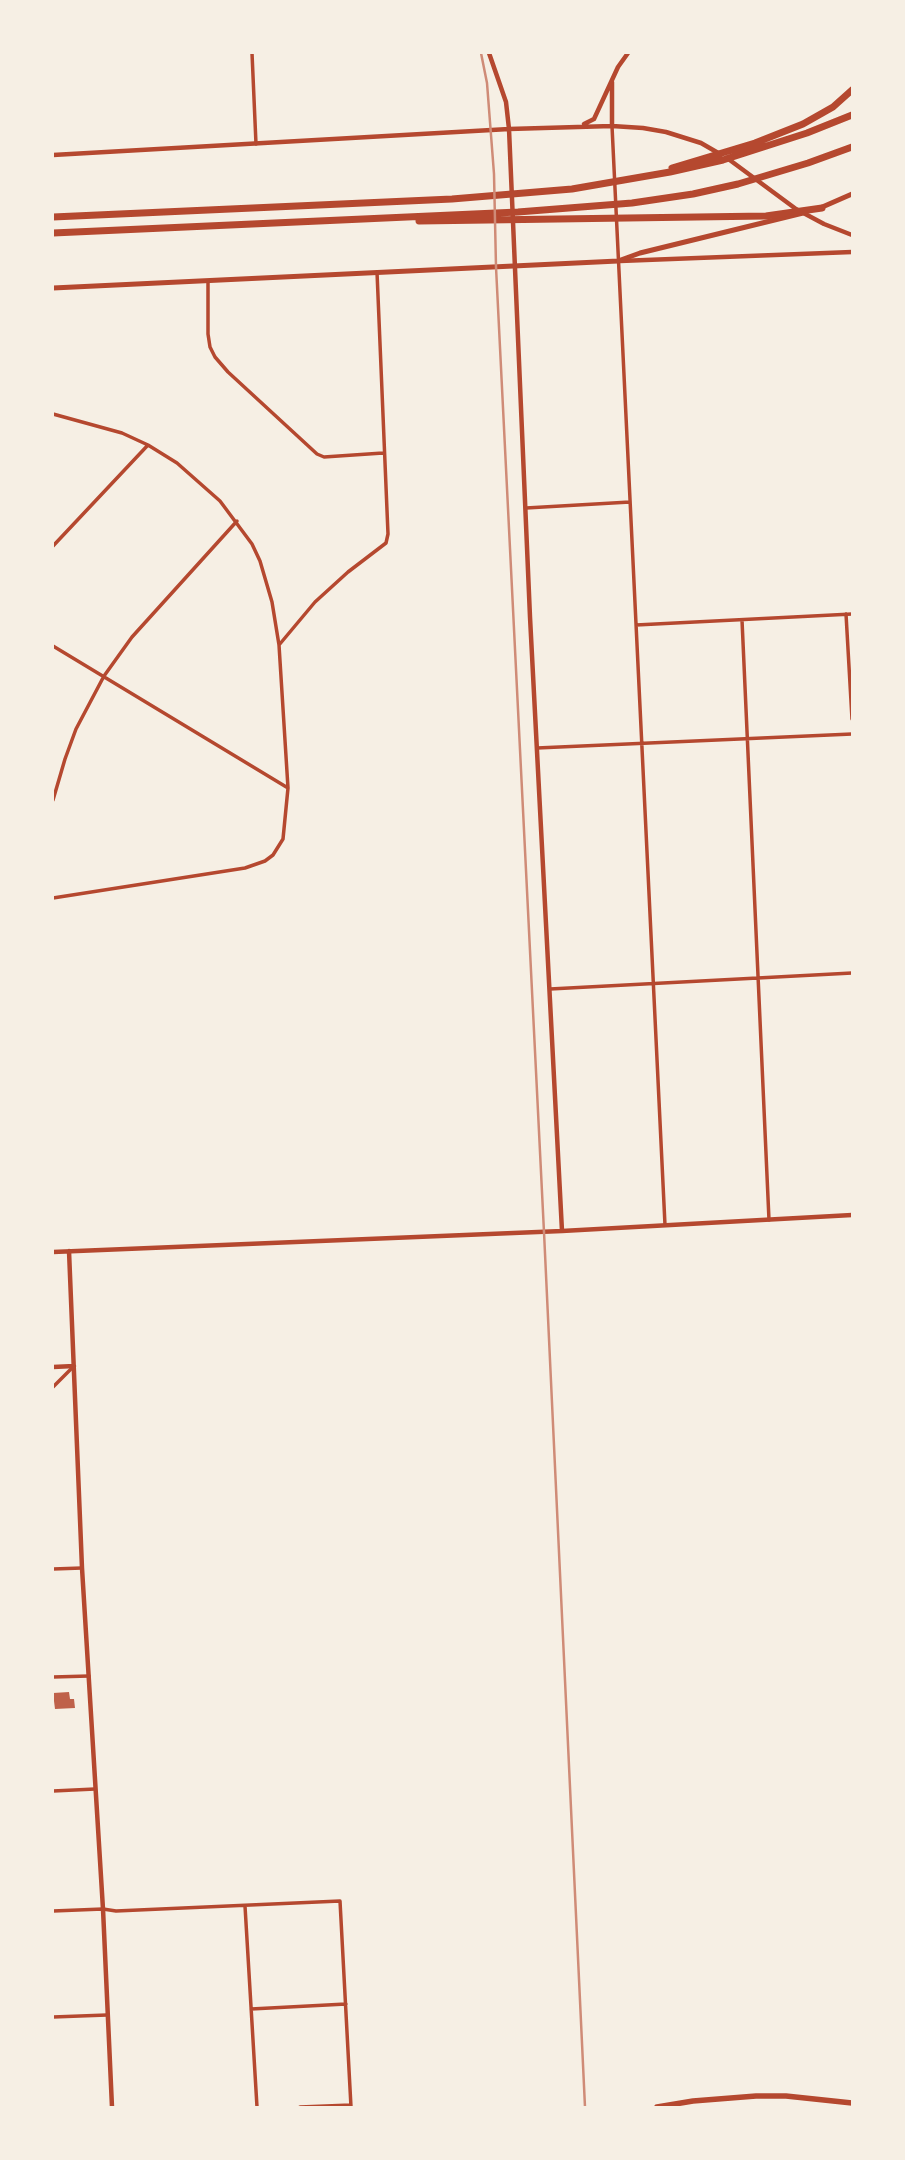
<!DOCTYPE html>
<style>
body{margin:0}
#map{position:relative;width:905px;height:2160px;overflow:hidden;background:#f6efe4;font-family:"Exo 2",sans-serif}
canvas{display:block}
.frame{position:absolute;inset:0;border:54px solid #f6efe4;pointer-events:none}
</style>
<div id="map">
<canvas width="905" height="2160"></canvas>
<div class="frame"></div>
</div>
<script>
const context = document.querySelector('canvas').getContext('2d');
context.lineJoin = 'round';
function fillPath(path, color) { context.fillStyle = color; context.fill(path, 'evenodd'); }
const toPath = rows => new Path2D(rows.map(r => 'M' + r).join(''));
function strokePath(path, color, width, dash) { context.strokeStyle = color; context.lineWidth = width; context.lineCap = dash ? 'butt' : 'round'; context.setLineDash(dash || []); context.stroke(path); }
fillPath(toPath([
 [69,1692,70,1699,74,1699,75,1708,55,1709,53,1693]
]), '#bf614a');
strokePath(toPath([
 [252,53,256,144],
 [612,126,665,1225],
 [208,281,208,334,210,347,215,357,228,372,317,454,324,457,383,453],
 [53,414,122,433,148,445,177,463,220,501,252,544,260,561,272,602,279,645,288,788,283,839,273,855,265,861,245,868,53,898],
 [526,508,630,502],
 [53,546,148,445],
 [846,614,852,719],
 [742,620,769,1220],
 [636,625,852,614],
 [279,645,315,602,348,572,386,543,388,534,377,272],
 [53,646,288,788],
 [537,748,852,734],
 [53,800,65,759,76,729,104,676,132,637,237,521],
 [550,989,852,973],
 [53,1387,74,1366],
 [53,1569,82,1568],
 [53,1677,89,1676],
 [53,1791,95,1789],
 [245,1906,257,2107],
 [53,1911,103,1909,116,1911,340,1901,351,2107],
 [251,2009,346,2004],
 [53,2017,107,2015],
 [300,2107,351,2105]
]), '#b5482f', 3.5);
strokePath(toPath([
 [489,53,506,102,509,129,530,617,562,1231],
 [584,124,594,119,618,67,628,53],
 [612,126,612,82],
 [53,155,509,129,612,126,643,128,666,132,701,143,720,154],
 [727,158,796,209,824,224,852,235],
 [620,261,852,252],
 [69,1251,82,1568,103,1909,112,2107],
 [53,1252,562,1231,852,1215],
 [53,1367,74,1366]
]), '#b5482f', 4.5);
strokePath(toPath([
 [820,208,852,194],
 [53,288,618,261,640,253,803,213]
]), '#b5482f', 5);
strokePath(toPath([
 [657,2107,693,2101,756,2096,786,2096,852,2103]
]), '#b5482f', 5.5);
strokePath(toPath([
 [672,168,755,143,803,124,833,107,852,90],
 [53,217,452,199,572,189,670,172,723,160,807,133,852,115],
 [419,221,766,216,822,208],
 [53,233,518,212,632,203,693,194,738,184,808,163,852,147]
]), '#b5482f', 7);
strokePath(toPath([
 [481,53,487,83,494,174,496,267,544,1232,585,2107]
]), '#cf8b77', 2.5);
</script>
